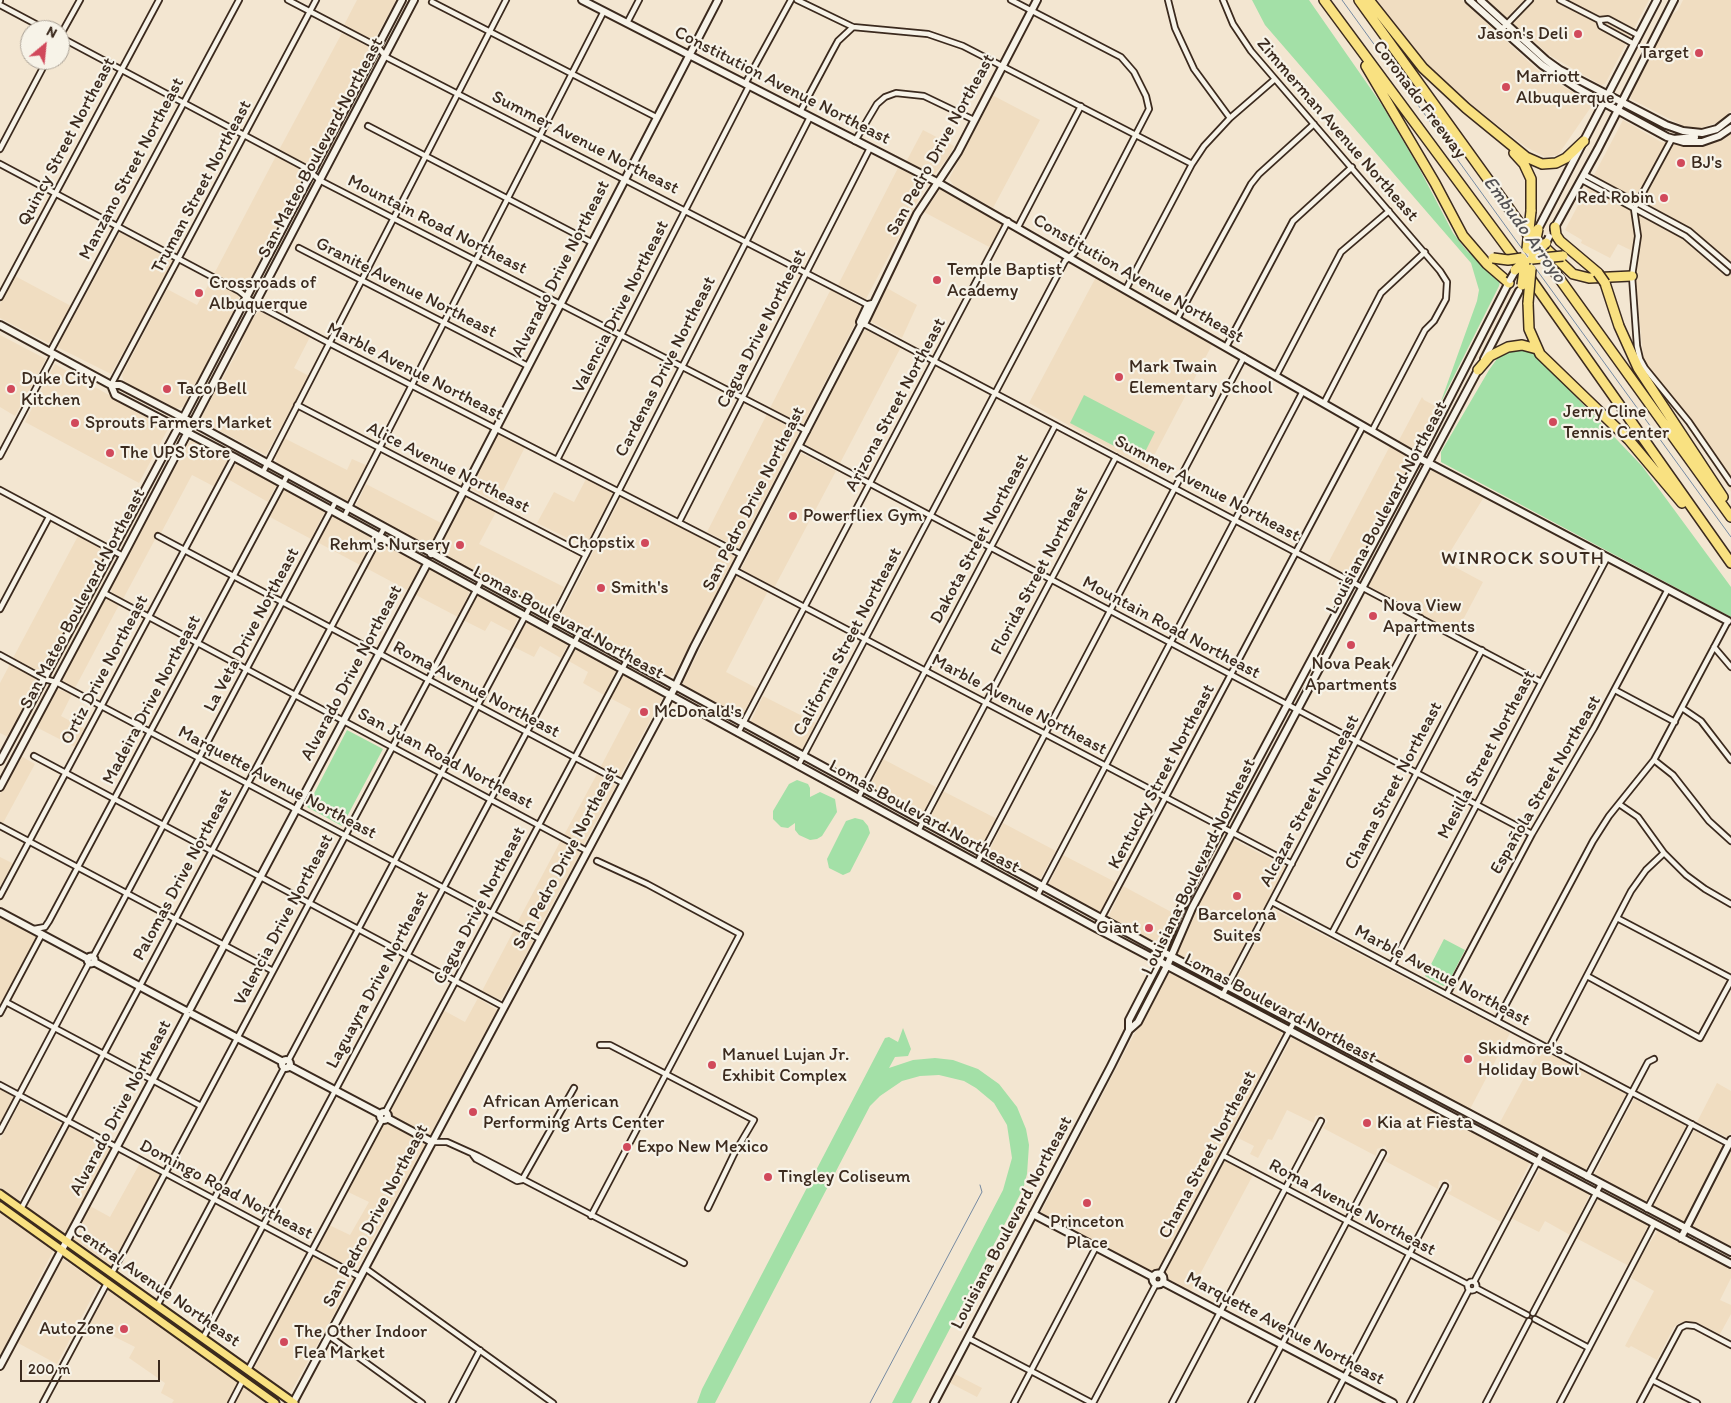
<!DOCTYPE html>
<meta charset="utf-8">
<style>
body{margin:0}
#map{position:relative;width:1731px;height:1403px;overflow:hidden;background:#f3e6d1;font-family:Itim,sans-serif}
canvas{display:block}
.north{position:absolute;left:20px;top:20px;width:50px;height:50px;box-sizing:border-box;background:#f7f3e8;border:1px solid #aca397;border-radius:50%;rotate:28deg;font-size:14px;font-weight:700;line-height:20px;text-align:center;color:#3b2a1e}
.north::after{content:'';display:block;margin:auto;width:18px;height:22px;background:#d1495b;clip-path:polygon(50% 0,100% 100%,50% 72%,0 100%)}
.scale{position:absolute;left:20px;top:1360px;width:140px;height:22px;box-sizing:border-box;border:2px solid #3b2a1e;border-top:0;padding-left:6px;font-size:15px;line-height:18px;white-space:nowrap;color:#3b2a1e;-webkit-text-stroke:4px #f7f3e8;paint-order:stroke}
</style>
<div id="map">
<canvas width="1731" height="1403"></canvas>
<div class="north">N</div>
<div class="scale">200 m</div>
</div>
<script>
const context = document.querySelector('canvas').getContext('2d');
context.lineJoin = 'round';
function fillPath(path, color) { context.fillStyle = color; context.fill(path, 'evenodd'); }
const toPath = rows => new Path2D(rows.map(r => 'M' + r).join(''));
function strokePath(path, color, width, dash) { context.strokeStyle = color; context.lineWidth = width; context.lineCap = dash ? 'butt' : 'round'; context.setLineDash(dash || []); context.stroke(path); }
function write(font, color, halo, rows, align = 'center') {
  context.font = font + ' Itim,sans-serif'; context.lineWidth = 4.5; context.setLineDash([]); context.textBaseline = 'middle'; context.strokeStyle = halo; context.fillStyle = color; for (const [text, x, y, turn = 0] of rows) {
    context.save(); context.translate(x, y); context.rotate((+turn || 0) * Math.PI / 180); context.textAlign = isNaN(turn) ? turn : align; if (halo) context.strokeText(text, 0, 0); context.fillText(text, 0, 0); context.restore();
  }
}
fillPath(toPath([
 [357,0,397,0,374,40,344,25],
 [1377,0,1462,0,1543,75,1590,102,1591,107,1558,155,1545,157,1526,147,1478,110,1430,68],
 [1487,0,1649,0,1605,84,1601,85,1549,55],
 [1683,0,1731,0,1731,111,1719,122,1697,129,1689,129,1631,99,1630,93,1669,17,1678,10],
 [342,33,369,47,369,53,314,161,306,164,279,150],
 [992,95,1040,120,993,208,954,186,949,179],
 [1623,120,1661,142,1686,145,1731,131,1731,492,1689,422,1644,362,1635,281,1639,254,1618,244,1610,258,1581,243,1582,240,1565,230],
 [923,130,954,146,948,158,933,176,906,162],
 [276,156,303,170,304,177,247,285,240,288,214,274],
 [898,168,925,181,926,185,866,299,838,285],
 [941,188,1001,223,1003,225,991,248,924,212],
 [120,232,174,261,111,374,57,347],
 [15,276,71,306,52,341,48,343,0,318,0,304],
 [1096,277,1212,345,1147,469,1029,403],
 [211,280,238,295,239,301,186,404,183,407,175,409,124,382,122,375,167,289,197,305],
 [885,287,917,305,902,338,870,321],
 [831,289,863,308,804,423,802,423,770,408],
 [260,311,310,337,294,368,309,376,266,455,206,424,202,416,241,345,242,339,252,318],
 [867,330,901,347,839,465,805,444,862,332],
 [0,335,46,359,15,416,0,407],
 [55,364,168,429,139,483,25,422],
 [1422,397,1424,400,1441,409,1420,446,1411,448,1398,442],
 [767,414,799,433,739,548,707,532],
 [498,434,525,447,497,503,471,489,470,486],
 [284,438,347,470,352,459,368,466,348,503,277,463,275,457],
 [193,440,228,460,215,487,192,475,161,533,159,532,123,599,112,594,111,586,189,442],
 [1390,446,1411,459,1411,463,1372,539,1352,573,1347,575,1327,565],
 [801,453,836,471,774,588,741,569],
 [236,464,277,484,268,502,226,478],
 [1433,471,1484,497,1450,552,1456,556,1455,567,1483,582,1456,633,1367,585,1429,472],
 [586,479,611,491,612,495,586,547,537,523,554,492,574,502],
 [366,484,443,524,431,548,355,508],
 [284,489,325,511,311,539,268,516],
 [467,497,496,512,479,544,564,587,552,612,549,614,436,552,463,498],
 [621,497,708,541,735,557,674,675,668,678,559,619],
 [333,515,374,539,360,565,317,542],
 [78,536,102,550,104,557,45,668,37,671,13,658],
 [381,542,422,565,409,591,366,568],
 [429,569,470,591,458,617,414,594],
 [736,576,768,591,726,672,758,689,740,719,685,688,683,683],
 [477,595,518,617,512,632,491,621,485,631,463,620],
 [107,599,119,605,75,688,63,681,64,674,102,603],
 [526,622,566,643,567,646,561,658,540,646,534,657,512,646],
 [574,648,616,671,604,695,583,683,588,672,567,660],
 [10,664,35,678,37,682,8,737,0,733,0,683],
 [623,675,660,695,662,699,619,778,600,768,631,709,610,698],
 [57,689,72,694,61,716,85,729,75,747,36,727],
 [763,696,816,723,803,749,800,751,750,723],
 [21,756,35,764,3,823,0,822,0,794],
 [883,759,936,787,922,815,920,816,869,788],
 [597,774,616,786,583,845,564,835],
 [943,791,997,819,980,848,929,821],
 [1003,823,1056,851,1039,881,988,853],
 [1232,839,1286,867,1226,979,1223,980,1179,957,1177,953,1197,906],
 [561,840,580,850,581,853,536,933,517,923],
 [1063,855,1117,883,1100,913,1048,886],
 [0,857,14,864,0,890],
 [1123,886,1175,914,1160,946,1108,918],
 [1273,909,1510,1033,1469,1111,1235,987,1234,983],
 [0,915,35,934,37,937,0,1006],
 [514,930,532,940,533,942,501,1000,482,991],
 [1172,973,1281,1031,1282,1034,1160,1270,1155,1273,1043,1215,1041,1212,1131,1040,1168,974],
 [478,998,497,1010,431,1134,427,1135,391,1115,390,1110,443,1010,465,1022],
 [1292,1037,1530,1162,1501,1222,1447,1193,1451,1191,1452,1186,1447,1179,1439,1181,1438,1189,1385,1161,1390,1155,1385,1146,1377,1149,1376,1156,1323,1128,1328,1121,1323,1114,1315,1116,1314,1123,1287,1110,1272,1140,1268,1139,1258,1158,1250,1154,1254,1146,1238,1138],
 [1540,1048,1626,1094,1585,1171,1498,1126],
 [1717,1083,1731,1091,1731,1132,1727,1137,1697,1122],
 [0,1089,14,1097,0,1124],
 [1634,1099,1684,1124,1686,1129,1646,1204,1594,1175],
 [22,1102,61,1124,19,1201,0,1187,0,1140,20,1103],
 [386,1122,424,1143,425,1146,356,1270,318,1250,317,1247,329,1225,350,1235,369,1202,346,1191,383,1123],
 [69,1126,112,1149,65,1235,25,1207],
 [1694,1130,1723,1146,1685,1221,1682,1223,1653,1206],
 [1731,1152,1731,1248,1693,1227],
 [1228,1161,1253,1175,1190,1293,1167,1281,1164,1276,1165,1273,1223,1162],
 [140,1163,160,1175,112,1265,108,1266,74,1242,72,1237,90,1206,110,1217],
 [1541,1168,1590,1194,1570,1235,1545,1221,1539,1232,1511,1218],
 [1598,1199,1648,1225,1629,1266,1576,1238],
 [0,1211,53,1251,0,1356],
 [1658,1230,1731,1269,1731,1278,1720,1300,1731,1305,1731,1314,1720,1334,1696,1322,1679,1323,1674,1327,1657,1360,1631,1346,1629,1348,1625,1346,1654,1291,1631,1278,1638,1261],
 [315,1257,353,1278,353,1280,292,1390,287,1393,254,1369,311,1258],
 [63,1259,99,1284,57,1364,18,1343],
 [109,1290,112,1290,270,1403,172,1403,174,1400,161,1393,165,1383,129,1358,135,1347,89,1324],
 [955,1374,982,1388,977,1397,950,1383]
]), '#f0ddc1');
fillPath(toPath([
 [1252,0,1309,0,1382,105,1418,166,1453,233,1467,251,1501,278,1499,286,1440,404,1477,301,1479,290,1471,263,1265,25],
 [1516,349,1533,352,1642,466,1731,587,1731,617,1441,462,1441,452,1489,370,1499,356],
 [1084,395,1155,432,1141,460,1070,423],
 [347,730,383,749,342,826,307,807],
 [797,780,808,784,810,788,810,797,820,792,835,799,837,812,822,836,817,839,810,840,799,835,795,830,795,823,788,828,781,827,773,819,773,811,789,784],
 [855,818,863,820,868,826,870,833,850,872,843,875,829,868,827,859,846,821],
 [1444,939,1465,950,1447,985,1443,986,1425,976],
 [903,1028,911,1049,908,1056,895,1057,889,1068,913,1060,935,1058,953,1060,978,1069,999,1084,1017,1107,1026,1129,1029,1145,1027,1174,1023,1189,911,1403,892,1403,1003,1190,1012,1158,1007,1125,994,1103,976,1088,964,1081,939,1075,920,1076,902,1081,880,1096,870,1106,715,1403,697,1403,702,1389,885,1038,889,1037,898,1042]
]), '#a3e0a7');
strokePath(toPath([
 [1342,0,1528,257],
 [1531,262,1731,537],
 [870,1403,982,1192,980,1185]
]), '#768aa1', 1);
strokePath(toPath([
 [1727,272,1731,276]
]), '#cec0ad', 4.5, [4.5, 2]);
const street = toPath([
 [288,0,378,47,386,57,870,306],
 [797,0,853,27,928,34,963,46,1192,164],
 [1168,0,1175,28,1194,69,1230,118],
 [1223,0,1233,24,1251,51,1440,271,1447,282,1446,299,1434,321,1425,330,1372,431],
 [1560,0,1599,20,1608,19,1638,35],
 [0,1,0,0],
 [432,2,656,117],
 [0,5,47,30],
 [1599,20,1601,26,1634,44],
 [627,23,639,0],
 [1502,29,1530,0],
 [60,36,80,0],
 [60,37,304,167,321,181,807,431],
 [745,84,791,0],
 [800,112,832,52,838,41,853,27],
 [368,126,591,242],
 [1672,139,1634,209,1638,236,1632,276,1637,346,1640,359,1645,368,1689,422,1731,483],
 [855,141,877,104,885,97,896,93,924,96,974,120],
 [0,149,47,60],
 [0,164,239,291,255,304,329,343,742,555],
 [1585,175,1689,231,1731,267],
 [1582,180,1685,236,1727,272],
 [1018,227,1081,106],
 [299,248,528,366],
 [1126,289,1192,164,1204,146,1230,118,1275,79],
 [0,297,159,0],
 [1177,319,1251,184,1259,174,1314,124],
 [862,323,1541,682],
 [1226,347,1293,221,1352,167],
 [50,352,239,0],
 [1276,376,1341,252,1389,211],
 [111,385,316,0],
 [1324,403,1381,293,1425,252],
 [297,405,586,555],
 [799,446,1532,834],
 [0,456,54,354],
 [557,460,749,86],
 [263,472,506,0],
 [0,490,123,556],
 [344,517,604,11],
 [679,522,870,148],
 [158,536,623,783],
 [734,570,1292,864],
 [104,593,587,851],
 [0,609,49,517],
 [548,629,810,117],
 [1714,647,1731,667],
 [0,655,44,679,56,682,540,939],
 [1615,690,1675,722],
 [1682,708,1701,721,1731,760],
 [738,733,1008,221],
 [34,756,504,1007],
 [1654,760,1673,775,1709,821,1731,841],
 [798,766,1065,261,1075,252,1149,109,1146,96,1134,72,1121,57,1011,0],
 [858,798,1055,426],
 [1619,804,1638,817,1664,853,1686,875,1705,889,1731,904],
 [0,826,273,971],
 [918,831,1116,457],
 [977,863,1244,357],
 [0,896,234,457],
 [1037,896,1303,391],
 [1272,902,1731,1145],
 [1617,918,1731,978],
 [1096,928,1363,426],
 [34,929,45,927,49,921,288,474],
 [1332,933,1482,650],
 [93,957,336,501],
 [1392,965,1607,558],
 [1587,976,1700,1038,1731,981],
 [1447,994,1532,834,1594,728,1668,589],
 [1222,996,1421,618],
 [6,1002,201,1106],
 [0,1013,42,934],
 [1497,1021,1593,841,1609,816,1654,760,1728,621],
 [600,1045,610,1045,754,1120,734,1154,708,1208],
 [1549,1048,1631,891,1646,870,1664,853],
 [288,1061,530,607],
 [0,1085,360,1277],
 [385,1113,627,660],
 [0,1131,89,963],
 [432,1142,447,1142,478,1156,684,1263],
 [473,1155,476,1159,517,1181,522,1180],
 [1224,1156,1467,1284],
 [1587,1177,1648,1062,1654,1059],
 [522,1180,574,1088],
 [21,1209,384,528],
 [1647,1209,1692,1124],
 [591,1216,740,934,647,884,597,861],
 [365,1268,553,1403],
 [112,1273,481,581],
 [1160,1274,1294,1022],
 '1467.5 1286a4.5 4.5 0 1 1 9 0a4.5 4.5 0 1 1-9 0Z',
 [1474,1282,1542,1153],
 [1476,1288,1527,1315],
 [157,1306,284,1068],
 [1533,1313,1601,1184],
 [1535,1319,1589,1348],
 [329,1336,422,1403],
 [203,1338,579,634],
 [968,1338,1092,1403],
 [248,1370,382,1120],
 [1652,1380,1697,1403],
 [43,1403,107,1283],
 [231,1403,243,1380],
 [452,1403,480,1350],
 [1014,1403,1096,1247],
 [1093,1403,1156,1284],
 [1172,1403,1321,1121],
 [1251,1403,1383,1153],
 [1331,1403,1445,1186],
 [1410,1403,1469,1290],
 [1486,1403,1529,1321],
 [1560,1403,1654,1224],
 [1640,1403,1680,1328,1686,1325,1695,1326,1731,1345]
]);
const secondary = toPath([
 [582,0,937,182,1419,458,1728,621],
 [1469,0,1542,65,1577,88,1667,137,1684,142,1702,142,1719,136,1731,128],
 [1480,0,1546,60,1560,70,1666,125,1683,131,1702,133,1717,129,1731,118],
 [1673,139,1695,137],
 [1538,229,1657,0],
 [1554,229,1598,149,1674,0],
 [0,325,111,385,120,385,199,426,1163,952,1731,1252],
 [861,325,860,322,868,305,872,304],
 [1484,359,1519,291],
 [111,385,115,395,234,457,1096,928,1731,1264],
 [431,554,718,0],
 [0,761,178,428,402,0],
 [0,787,123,556,414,0],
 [0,912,88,959],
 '87.5 960a3.5 3.5 0 1 1 7 0a3.5 3.5 0 1 1-7 0Z',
 [94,962,186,1011],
 [190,1009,427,564],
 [192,1014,283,1062],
 [1129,1030,1138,1022,1167,966,1192,908,1479,368],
 '282 1064a4 4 0 1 1 8 0a4 4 0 1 1-8 0Z',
 [289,1066,380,1114],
 '380 1116a4 4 0 1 1 8 0a4 4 0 1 1-8 0Z',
 [387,1118,432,1142],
 [1033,1214,1153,1277],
 [1681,1238,1731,1140],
 '1152.5 1279a5.5 5.5 0 1 1 11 0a5.5 5.5 0 1 1-11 0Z',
 [1163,1282,1393,1403],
 [0,1366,187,1015],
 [293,1403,675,687,694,647,861,325,864,324,917,214,958,152,1037,0],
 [934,1403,1111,1066,1129,1030,1129,1020,1159,962,1178,914,1205,859,1419,458,1510,280]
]);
const primary = toPath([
 [0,1194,294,1403],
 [0,1206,275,1403]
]);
const highway = toPath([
 [1324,0,1520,265],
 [1359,0,1731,517],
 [1369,0,1423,68,1466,108,1526,157,1542,164,1556,163,1566,158,1584,141],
 [1366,66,1435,183,1463,236,1487,264,1509,283],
 [1514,153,1524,164,1531,179,1531,211],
 [1555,227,1556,235,1560,241,1598,273],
 [1538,241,1573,274,1589,278,1632,276],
 [1528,275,1731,563],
 [1605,283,1619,326,1638,368,1723,497],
 [1528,303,1529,329,1540,354,1629,440,1682,503],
 [1478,370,1490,356,1508,347,1522,345,1537,349]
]);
strokePath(street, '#3b2a1e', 8);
strokePath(secondary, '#3b2a1e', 10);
strokePath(primary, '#3b2a1e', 11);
strokePath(highway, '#3b2a1e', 12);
strokePath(street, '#f7f3e8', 4.5);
strokePath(secondary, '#f7f3e8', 6);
strokePath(primary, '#f9e181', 7);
strokePath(highway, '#f9e181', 9);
const secondaryBridge = toPath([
 [1544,247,1549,237],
 [1510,280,1517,268]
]);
const highwayBridge = toPath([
 [1527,249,1531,211],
 [1533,253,1538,229],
 [1533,253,1546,243],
 [1493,258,1508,260,1522,258],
 [1532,259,1563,256],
 [1515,270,1525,262],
 [1598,273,1605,283],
 [1522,285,1525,262],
 [1528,303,1531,269]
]);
strokePath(secondaryBridge, '#3b2a1e', 10, []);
strokePath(highwayBridge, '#3b2a1e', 12, []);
strokePath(secondaryBridge, '#f7f3e8', 6);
strokePath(highwayBridge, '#f9e181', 9);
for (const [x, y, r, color] of [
 [1578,34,5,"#d1495b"],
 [1699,53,5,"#d1495b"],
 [1506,87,5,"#d1495b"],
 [1681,163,5,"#d1495b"],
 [1664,198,5,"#d1495b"],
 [937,280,5,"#d1495b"],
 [199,293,5,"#d1495b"],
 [1119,377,5,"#d1495b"],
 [11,389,5,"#d1495b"],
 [167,389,5,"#d1495b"],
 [1553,422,5,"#d1495b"],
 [75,423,5,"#d1495b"],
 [110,453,5,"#d1495b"],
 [793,516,5,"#d1495b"],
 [645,543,5,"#d1495b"],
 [460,545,5,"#d1495b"],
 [601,588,5,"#d1495b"],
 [1373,616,5,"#d1495b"],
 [1351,645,5,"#d1495b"],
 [644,712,5,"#d1495b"],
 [1237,896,5,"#d1495b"],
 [1149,928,5,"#d1495b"],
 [1468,1059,5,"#d1495b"],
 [712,1065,5,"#d1495b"],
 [473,1112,5,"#d1495b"],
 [1367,1123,5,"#d1495b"],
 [627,1147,5,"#d1495b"],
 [768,1177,5,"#d1495b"],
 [1087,1203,5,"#d1495b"],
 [124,1329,5,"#d1495b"],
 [284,1342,5,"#d1495b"]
]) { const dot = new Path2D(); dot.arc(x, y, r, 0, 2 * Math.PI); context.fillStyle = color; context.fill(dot); strokePath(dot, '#f7f3e8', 2); }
write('18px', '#3b2a1e', '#f7f3e8', [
 ["Jason's Deli",1568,34,"right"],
 ["Target",1689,53,"right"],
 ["Marriott",1516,77],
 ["Albuquerque",1516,98],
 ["BJ's",1691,163],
 ["Red Robin",1654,198,"right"],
 ["Temple Baptist",947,270],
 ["Academy",947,291],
 ["Crossroads of",209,283],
 ["Albuquerque",209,304],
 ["Mark Twain",1129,367],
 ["Elementary School",1129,388],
 ["Duke City",21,379],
 ["Kitchen",21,400],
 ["Taco Bell",177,389],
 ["Jerry Cline",1563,412],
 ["Tennis Center",1563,433],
 ["Sprouts Farmers Market",85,423],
 ["The UPS Store",120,453],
 ["Powerfliex Gym",803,516],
 ["Chopstix",635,543,"right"],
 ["Rehm's Nursery",450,545,"right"],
 ["Smith's",611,588],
 ["Nova View",1383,606],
 ["Apartments",1383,627],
 ["Nova Peak",1351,664,"center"],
 ["Apartments",1351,685,"center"],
 ["McDonald's",654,712],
 ["Barcelona",1237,915,"center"],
 ["Suites",1237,936,"center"],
 ["Giant",1139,928,"right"],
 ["Skidmore's",1478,1049],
 ["Holiday Bowl",1478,1070],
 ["Manuel Lujan Jr.",722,1055],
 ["Exhibit Complex",722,1076],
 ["African American",483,1102],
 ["Performing Arts Center",483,1123],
 ["Kia at Fiesta",1377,1123],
 ["Expo New Mexico",637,1147],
 ["Tingley Coliseum",778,1177],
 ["Princeton",1087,1222,"center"],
 ["Place",1087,1243,"center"],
 ["AutoZone",114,1329,"right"],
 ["The Other Indoor",294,1332],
 ["Flea Market",294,1353]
], 'left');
write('18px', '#3b2a1e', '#f7f3e8', [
 ["Constitution Avenue Northeast",782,86,27],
 ["Coronado Freeway",1419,100,53],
 ["Zimmerman Avenue Northeast",1337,130,49],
 ["Quincy Street Northeast",67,142,-62],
 ["Summer Avenue Northeast",585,143,27],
 ["San Pedro Drive Northeast",941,145,-61],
 ["San Mateo Boulevard Northeast",321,148,-62],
 ["Manzano Street Northeast",132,169,-62],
 ["Truman Street Northeast",202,187,-62],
 ["Mountain Road Northeast",437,225,27],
 ["Alvarado Drive Northeast",561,269,-63],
 ["Constitution Avenue Northeast",1138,279,30],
 ["Granite Avenue Northeast",406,288,27],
 ["Valencia Drive Northeast",621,307,-63],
 ["Cagua Drive Northeast",762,329,-63],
 ["Cardenas Drive Northeast",666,367,-63],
 ["Marble Avenue Northeast",415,372,27],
 ["Arizona Street Northeast",896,405,-62],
 ["Alice Avenue Northeast",448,468,27],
 ["Summer Avenue Northeast",1207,489,28],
 ["San Pedro Drive Northeast",754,499,-63],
 ["Louisiana Boulevard Northeast",1387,508,-62],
 ["Dakota Street Northeast",980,539,-62],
 ["Florida Street Northeast",1040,571,-62],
 ["San Mateo Boulevard Northeast",83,599,-62],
 ["Lomas Boulevard Northeast",568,623,29],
 ["Mountain Road Northeast",1171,628,28],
 ["La Veta Drive Northeast",252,630,-62],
 ["California Street Northeast",848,642,-62],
 ["Ortiz Drive Northeast",105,670,-62],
 ["Alvarado Drive Northeast",352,673,-62],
 ["Roma Avenue Northeast",476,690,28],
 ["Madeira Drive Northeast",152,700,-62],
 ["Marble Avenue Northeast",1019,705,28],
 ["Mesilla Street Northeast",1487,755,-62],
 ["San Juan Road Northeast",445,759,28],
 ["Kentucky Street Northeast",1162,777,-62],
 ["Marquette Avenue Northeast",277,783,28],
 ["Española Street Northeast",1546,785,-60],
 ["Chama Street Northeast",1394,786,-62],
 ["Alcazar Street Northeast",1310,801,-62],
 ["Lomas Boulevard Northeast",924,817,29],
 ["San Pedro Drive Northeast",566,858,-62],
 ["Louisiana Boulevard Northeast",1199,867,-64],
 ["Palomas Drive Northeast",183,875,-62],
 ["Cagua Drive Northeast",480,906,-62],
 ["Valencia Drive Northeast",284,920,-62],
 ["Marble Avenue Northeast",1442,976,28],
 ["Laguayra Drive Northeast",378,980,-62],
 ["Lomas Boulevard Northeast",1280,1009,28],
 ["Alvarado Drive Northeast",121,1108,-62],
 ["Chama Street Northeast",1208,1155,-62],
 ["Domingo Road Northeast",226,1190,28],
 ["Roma Avenue Northeast",1352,1208,28],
 ["San Pedro Drive Northeast",376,1216,-62],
 ["Louisiana Boulevard Northeast",1012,1223,-62],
 ["Central Avenue Northeast",156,1286,35],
 ["Marquette Avenue Northeast",1285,1329,28]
]);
write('italic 19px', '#545254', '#f7f3e8', [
 ["Embudo Arroyo",1524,230,54]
]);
context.letterSpacing = '1px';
write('19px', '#3b2a1e', '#f7f3e8', [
 ["WINROCK SOUTH",1523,559]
]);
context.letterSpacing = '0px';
</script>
